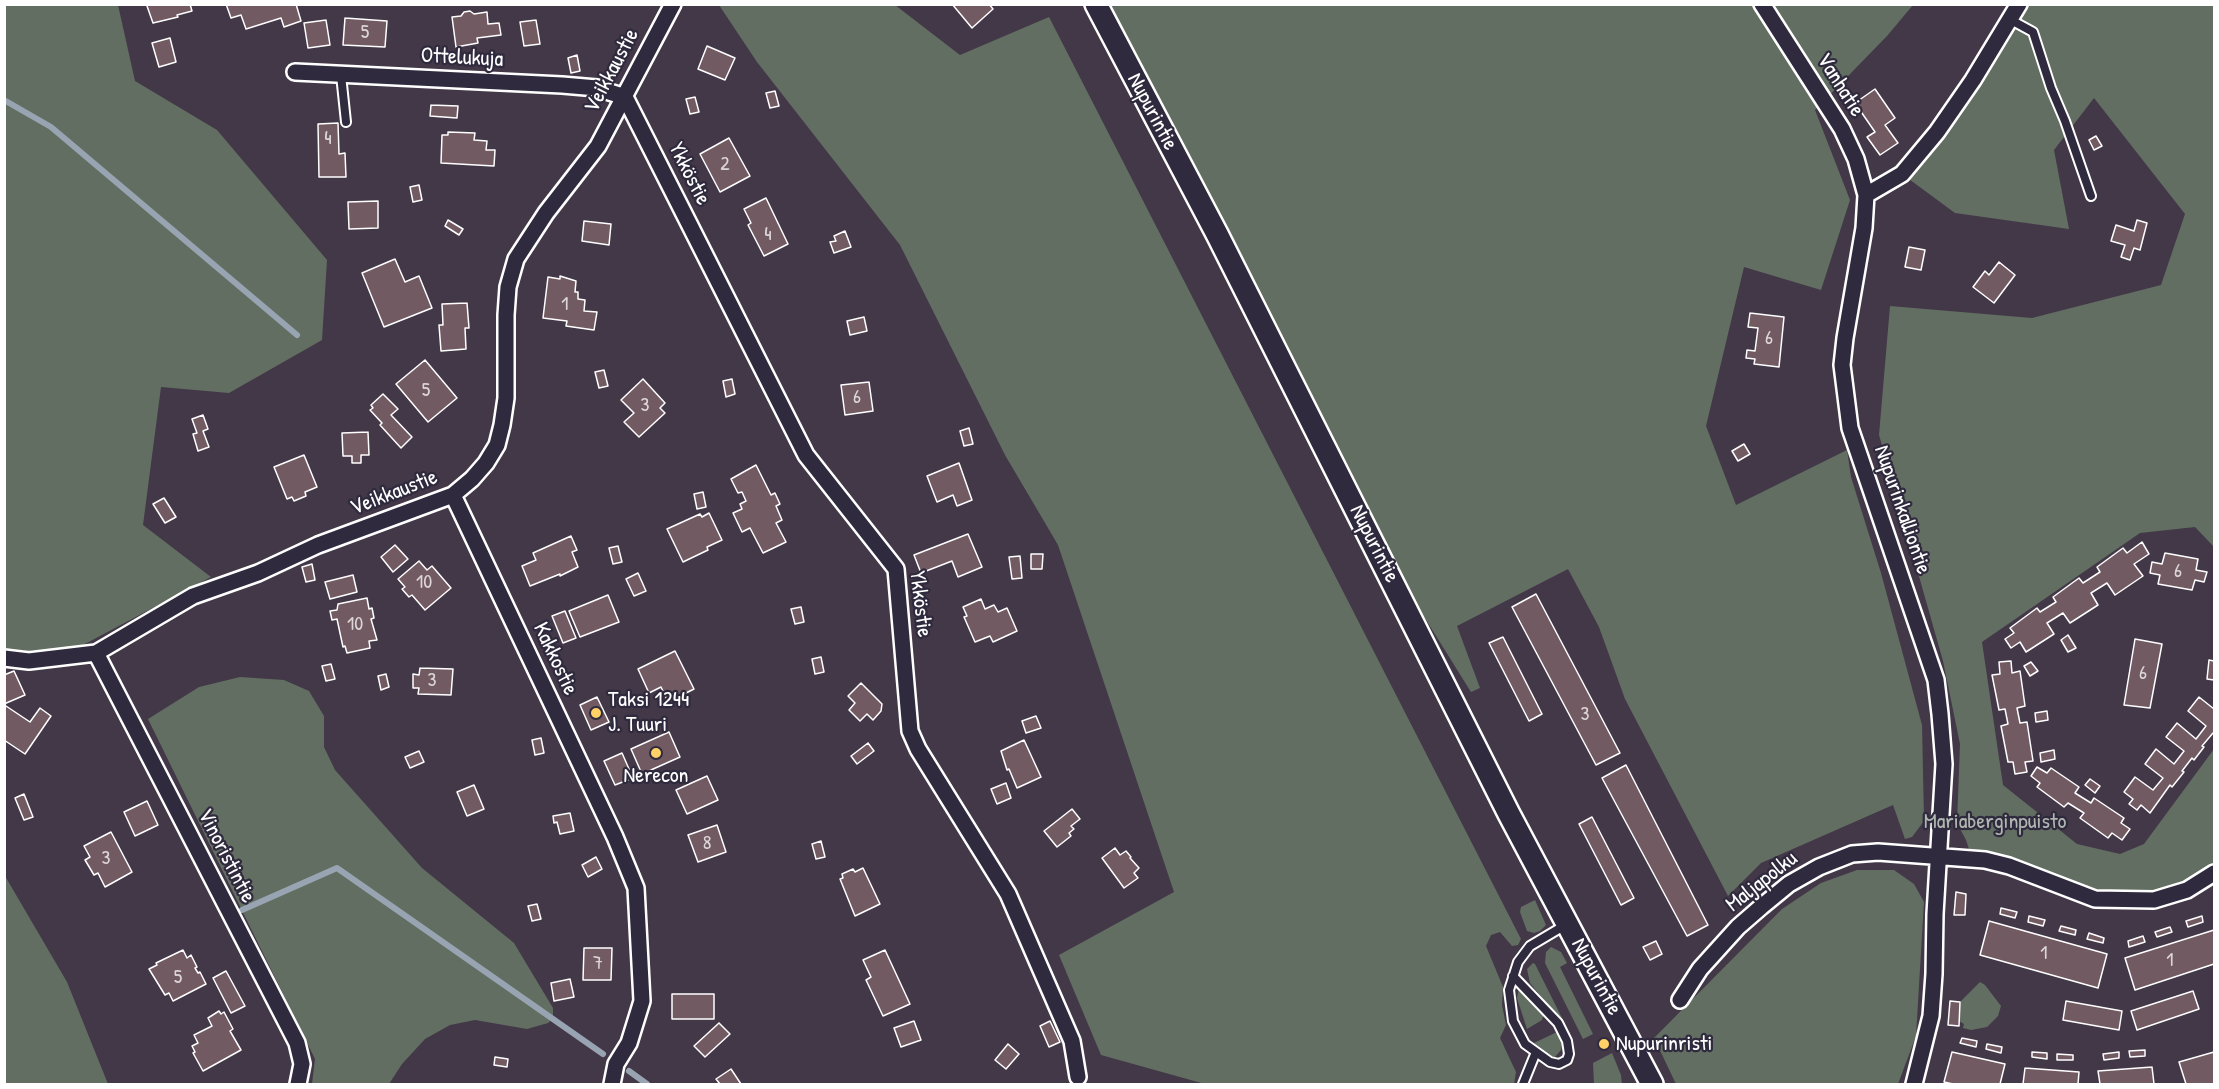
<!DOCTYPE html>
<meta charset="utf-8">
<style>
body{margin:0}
#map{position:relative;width:2219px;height:1089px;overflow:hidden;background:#433848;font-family:"Patrick Hand",sans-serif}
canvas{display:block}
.frame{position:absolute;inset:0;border:6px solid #fff;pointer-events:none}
</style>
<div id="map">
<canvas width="2219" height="1089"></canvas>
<div class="frame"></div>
</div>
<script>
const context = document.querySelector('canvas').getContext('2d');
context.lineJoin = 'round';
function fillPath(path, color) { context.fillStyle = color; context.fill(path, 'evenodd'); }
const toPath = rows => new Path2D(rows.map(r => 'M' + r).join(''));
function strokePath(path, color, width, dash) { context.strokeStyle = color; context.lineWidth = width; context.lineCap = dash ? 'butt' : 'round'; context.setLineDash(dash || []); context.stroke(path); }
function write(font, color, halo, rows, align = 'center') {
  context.font = font + ' "Patrick Hand",sans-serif'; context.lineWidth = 4.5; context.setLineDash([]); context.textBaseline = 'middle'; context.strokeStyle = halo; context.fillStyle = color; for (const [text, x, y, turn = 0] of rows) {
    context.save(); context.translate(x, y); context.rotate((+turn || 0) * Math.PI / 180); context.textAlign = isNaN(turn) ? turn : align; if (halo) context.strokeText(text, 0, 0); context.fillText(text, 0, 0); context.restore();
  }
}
fillPath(toPath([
 [5,4,118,5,135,81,217,130,327,260,322,340,229,393,161,387,143,525,211,577,83,645,37,652,5,649],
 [719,5,895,5,960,55,1049,17,1521,939,1518,945,1512,946,1500,932,1491,935,1486,946,1503,987,1502,1005,1506,1025,1500,1038,1516,1072,1514,1084,1205,1084,1101,1055,1059,955,1174,892,1058,545,1005,455,900,245,757,62],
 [1110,5,1913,5,1887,36,1815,110,1850,200,1821,290,1744,267,1706,426,1736,505,1847,450,1851,477,1881,573,1922,725,1924,821,1912,837,1905,839,1893,805,1761,863,1728,896,1625,699,1599,627,1568,569,1457,626,1480,688,1471,692,1403,583,1256,287,1133,52],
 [2019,5,2214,5,2214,547,2195,527,2140,533,1982,642,2003,785,2077,844,2120,854,2144,844,2214,749,2214,863,2200,874,2157,893,2120,893,2083,887,2014,860,1970,852,1966,840,1957,823,1960,744,1943,661,1879,435,1890,306,2032,318,2161,285,2185,214,2094,98,2054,150,2069,229,1955,213,1902,174],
 [240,677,284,680,309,691,324,716,324,747,335,770,422,868,514,943,553,1008,553,1018,548,1023,527,1029,475,1020,450,1025,425,1039,402,1064,389,1084,312,1084,315,1059,148,719,199,687],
 [1857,870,1894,870,1914,884,1924,902,1916,1036,1898,1084,1676,1084,1654,1038,1782,909,1821,883],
 [5,876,67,982,108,1084,5,1084],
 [1535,900,1546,925,1540,931,1534,933,1527,931,1520,912,1521,907],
 [1551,947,1561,952,1567,963,1560,967,1593,1034,1583,1039,1545,963,1546,952],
 [1533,963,1535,964,1562,1018,1556,1015,1530,983,1527,969],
 [1980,982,1985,985,2001,1006,1998,1016,1987,1027,1971,1030,1963,1028,1964,1024,1959,1021,1960,1002],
 [1519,988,1522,988,1544,1014,1542,1020,1527,1029,1517,998],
 [1557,1032,1562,1044,1561,1050,1554,1058,1549,1058,1540,1053,1534,1043],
 [1612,1053,1621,1075,1622,1084,1594,1084,1593,1063]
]), '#626e62');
strokePath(toPath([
 [4,100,51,127,297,335],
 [242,910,337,868,603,1054],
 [629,1071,647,1084]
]), '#98a4b2', 6);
const building = toPath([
 [148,4,190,4,192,11,177,15,178,17,153,23,147,6,148,4],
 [226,4,296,4,301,21,284,27,281,18,246,29,241,15,231,18,226,4],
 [952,4,989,4,993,9,972,28,952,4],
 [470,11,474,14,487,12,488,24,499,23,501,35,477,38,478,43,456,47,452,17,461,16,464,12,470,11],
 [345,18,387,21,385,47,343,45,345,18],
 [326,20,330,45,308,48,304,23,326,20],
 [536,20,540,44,524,46,520,22,536,20],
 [170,38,176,62,159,67,152,43,170,38],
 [707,46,735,58,725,80,698,69,707,46],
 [577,55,580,71,571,73,568,58,577,55],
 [1875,89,1895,118,1885,125,1898,143,1880,155,1867,137,1875,132,1855,103,1875,89],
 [775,91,779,106,770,108,766,93,775,91],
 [695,97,699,112,690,114,686,99,695,97],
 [431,105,458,106,457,118,430,116,431,105],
 [338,123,339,154,345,153,346,177,319,177,318,124,338,123],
 [448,132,475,133,474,140,487,141,486,150,495,150,494,166,441,163,442,135,448,135,448,132],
 [2096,136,2102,146,2094,150,2089,140,2096,136],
 [729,138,750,176,720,192,700,154,729,138],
 [419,185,422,200,413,202,410,187,419,185],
 [766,198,788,244,764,256,748,225,751,223,744,209,766,198],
 [378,201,378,228,349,229,348,202,378,201],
 [448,220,463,229,459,235,445,226,448,220],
 [2137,220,2147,223,2140,250,2134,248,2130,260,2121,257,2125,245,2111,241,2116,225,2134,231,2137,220],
 [584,221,611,224,609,245,582,241,584,221],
 [845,231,851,247,834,253,830,242,836,241,834,236,845,231],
 [1909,247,1925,250,1921,270,1905,267,1909,247],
 [395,259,405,282,419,276,432,308,384,327,362,273,395,259],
 [1999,262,2015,275,1994,303,1973,287,1985,271,1989,275,1999,262],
 [560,276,576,281,575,292,578,292,578,299,585,300,584,311,597,312,594,330,566,326,567,321,543,318,548,277,560,279,560,276],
 [467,303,469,328,465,328,466,349,441,351,439,325,443,325,442,304,467,303],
 [1750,313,1784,317,1779,367,1754,364,1755,359,1746,358,1747,350,1755,351,1758,328,1748,327,1750,313],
 [864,317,867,331,850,335,847,321,864,317],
 [425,360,457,398,428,422,396,384,425,360],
 [604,370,608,386,599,388,595,372,604,370],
 [643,379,665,403,660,408,665,413,639,437,624,422,634,413,621,400,643,379],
 [732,379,735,394,726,397,723,381,732,379],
 [869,382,873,411,845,415,841,385,869,382],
 [383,394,398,409,391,415,412,437,401,448,380,425,382,423,370,410,373,408,371,405,383,394],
 [203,415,208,429,203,431,209,447,198,451,193,434,197,433,192,419,203,415],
 [969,428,973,444,964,446,960,431,969,428],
 [368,432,369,455,361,455,361,463,352,463,352,456,343,456,342,433,368,432],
 [1744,444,1750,454,1738,461,1732,451,1744,444],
 [304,455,317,487,305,492,306,496,294,501,292,497,287,499,274,467,304,455],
 [959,463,972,500,957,506,953,495,937,502,927,476,959,463],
 [756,465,771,495,775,493,780,504,776,506,782,520,776,523,786,542,763,553,750,528,742,532,733,513,742,509,740,504,746,501,742,492,738,493,731,479,756,465],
 [703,492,706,507,697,509,694,494,703,492],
 [164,498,176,517,165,523,153,504,164,498],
 [709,513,722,540,707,547,708,550,683,562,667,529,700,514,702,517,709,513],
 [968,534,982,567,958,577,952,561,921,573,914,555,968,534],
 [571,536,577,550,572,552,578,567,560,576,560,574,530,586,522,566,536,560,533,553,571,536],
 [2142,542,2149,554,2134,564,2143,576,2115,595,2107,583,2091,593,2098,605,2070,623,2063,613,2047,623,2054,634,2026,652,2020,642,2011,648,2005,639,2014,633,2010,628,2037,608,2040,612,2056,602,2053,597,2079,578,2083,583,2100,572,2097,567,2123,548,2127,553,2142,542],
 [395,545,408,559,393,572,381,557,395,545],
 [618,546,622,562,613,564,609,548,618,546],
 [2165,553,2198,559,2196,570,2207,572,2204,582,2195,580,2192,590,2158,584,2160,575,2150,573,2152,562,2162,564,2165,553],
 [1031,554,1043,554,1042,569,1031,569,1031,554],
 [1020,556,1022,578,1012,579,1009,557,1020,556],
 [419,561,427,570,432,566,451,588,425,610,412,595,409,597,402,589,405,587,398,579,419,561],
 [312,564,315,580,306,582,302,567,312,564],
 [638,573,646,591,634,596,626,579,638,573],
 [353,575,357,592,330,599,325,582,353,575],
 [1536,594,1620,753,1596,765,1512,607,1536,594],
 [608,595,619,622,580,637,569,611,608,595],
 [367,598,369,609,372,608,374,618,371,619,377,640,369,641,370,648,347,653,345,646,343,647,337,619,332,620,330,611,337,610,338,604,367,598],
 [981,599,985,609,994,605,998,612,1007,608,1017,631,993,642,990,636,975,642,964,617,967,616,963,607,981,599],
 [801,607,804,622,795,624,791,609,801,607],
 [565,611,576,638,563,643,552,616,565,611],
 [2068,635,2076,648,2068,652,2061,640,2068,635],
 [1503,637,1542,714,1529,721,1489,643,1503,637],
 [2135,639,2162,644,2150,708,2124,705,2135,639],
 [675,651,694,689,668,702,661,687,649,693,638,669,675,651],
 [821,657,824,672,815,674,812,659,821,657],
 [2209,660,2214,661,2214,680,2207,679,2209,660],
 [2011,661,2012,673,2020,671,2025,706,2017,708,2020,723,2027,722,2033,761,2025,762,2027,772,2015,774,2013,762,2008,762,2001,726,2008,724,2005,709,1999,710,1992,675,2000,674,1999,662,2011,661],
 [2031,662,2038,671,2030,676,2024,666,2031,662],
 [331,664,335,679,326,681,322,666,331,664],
 [420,668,453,669,451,695,418,694,419,688,413,688,413,674,419,675,420,668],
 [14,671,25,695,4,704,4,675,14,671],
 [386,674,389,687,381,690,378,676,386,674],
 [861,683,882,704,881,711,873,720,867,714,860,721,849,710,855,703,848,696,861,683],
 [597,697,609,722,591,730,580,705,597,697],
 [2199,697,2214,709,2214,734,2213,733,2202,746,2204,747,2194,760,2192,758,2182,771,2184,772,2172,787,2170,785,2150,813,2141,805,2137,810,2129,804,2133,799,2124,792,2135,777,2153,790,2163,778,2145,764,2156,749,2174,764,2184,751,2166,737,2177,723,2196,739,2206,726,2188,711,2199,697],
 [6,706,30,722,40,708,51,716,25,754,4,740,4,709,6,706],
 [2047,711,2048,720,2036,722,2035,713,2047,711],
 [1036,716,1041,728,1026,733,1022,721,1036,716],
 [669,732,680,757,642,774,631,749,669,732],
 [541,738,544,753,535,755,532,740,541,738],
 [1024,740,1041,777,1017,788,1009,769,1007,770,1001,751,1024,740],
 [868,743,874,751,857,764,851,756,868,743],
 [2054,750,2055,759,2041,762,2040,753,2054,750],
 [419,751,424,762,410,768,405,757,419,751],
 [622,753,633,778,615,785,604,761,622,753],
 [1626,765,1708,925,1687,936,1602,778,1626,765],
 [2037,767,2047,773,2051,768,2079,787,2075,793,2091,803,2094,798,2124,818,2121,823,2130,829,2122,840,2112,833,2108,838,2080,818,2084,813,2068,803,2064,807,2037,787,2040,783,2031,776,2037,767],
 [707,776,718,800,687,814,676,790,707,776],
 [2090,779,2100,786,2095,793,2085,785,2090,779],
 [1006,783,1011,798,997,804,991,789,1006,783],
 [474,785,484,809,467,816,457,792,474,785],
 [24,794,33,817,24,820,15,798,24,794],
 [147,801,158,825,135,836,124,812,147,801],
 [1072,809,1080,819,1071,826,1074,829,1069,833,1071,836,1057,847,1044,831,1072,809],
 [570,813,574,831,560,834,557,822,554,823,553,816,570,813],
 [1592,817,1634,898,1621,905,1579,824,1592,817],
 [717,825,726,852,698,862,688,835,717,825],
 [111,832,132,872,105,887,98,873,94,875,85,860,90,857,84,846,111,832],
 [821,841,825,857,816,859,812,844,821,841],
 [1115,848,1120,855,1126,851,1131,857,1130,858,1139,868,1134,873,1138,878,1124,888,1102,858,1115,848],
 [596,857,602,869,588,877,582,865,596,857],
 [863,868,880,904,855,916,840,879,843,878,842,874,853,869,855,872,863,868],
 [1956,892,1966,894,1965,915,1954,915,1956,892],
 [537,904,541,919,532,921,528,906,537,904],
 [2001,908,2017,912,2015,918,2000,914,2001,908],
 [2029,916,2045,920,2043,926,2028,922,2029,916],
 [2202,916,2203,922,2188,927,2186,921,2202,916],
 [1989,921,2107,954,2098,988,1980,955,1989,921],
 [2061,926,2076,930,2075,935,2059,931,2061,926],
 [2170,927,2172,932,2157,937,2155,932,2170,927],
 [2214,930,2214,964,2135,990,2125,958,2214,930],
 [2089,933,2104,938,2103,943,2087,939,2089,933],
 [2143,936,2145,942,2129,947,2128,941,2143,936],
 [1656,941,1662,954,1650,960,1643,947,1656,941],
 [584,948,612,948,611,980,583,980,584,948],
 [183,950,187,958,191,955,197,967,195,968,198,973,200,972,206,984,173,1001,169,993,165,995,149,969,157,965,156,963,183,950],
 [885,950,910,1004,883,1016,866,980,871,977,863,960,885,950],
 [226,971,245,1006,231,1013,213,978,226,971],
 [570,979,574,997,554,1001,551,983,570,979],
 [2193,991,2199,1009,2137,1030,2131,1011,2193,991],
 [672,994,714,994,714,1019,672,1019,672,994],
 [1950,1001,1960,1002,1959,1026,1948,1025,1950,1001],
 [2066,1001,2122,1011,2119,1030,2063,1020,2066,1001],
 [219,1011,221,1014,224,1012,233,1029,230,1031,241,1050,203,1071,193,1053,195,1052,192,1046,198,1043,194,1035,212,1026,208,1018,219,1011],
 [914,1021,921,1040,901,1047,894,1028,914,1021],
 [1050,1021,1060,1042,1049,1047,1040,1026,1050,1021],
 [719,1023,730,1034,705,1057,694,1046,719,1023],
 [1962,1038,1977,1041,1976,1047,1960,1043,1962,1038],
 [1008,1044,1019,1054,1006,1069,995,1060,1008,1044],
 [1987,1044,2002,1047,2001,1053,1986,1049,1987,1044],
 [2145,1050,2145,1056,2130,1057,2129,1051,2145,1050],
 [1952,1052,2005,1064,2000,1084,1953,1084,1944,1082,1952,1052],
 [2032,1052,2047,1053,2047,1059,2032,1057,2032,1052],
 [2119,1052,2119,1058,2104,1060,2103,1054,2119,1052],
 [2214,1052,2214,1084,2186,1084,2179,1062,2214,1052],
 [2057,1054,2073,1055,2073,1060,2057,1060,2057,1054],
 [495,1057,508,1059,507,1067,494,1065,495,1057],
 [2152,1067,2154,1084,2100,1084,2098,1071,2152,1067],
 [2025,1068,2079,1072,2078,1084,2023,1084,2025,1068],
 [731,1069,741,1084,720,1084,716,1079,731,1069]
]);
fillPath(building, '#715a61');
strokePath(building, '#fff', 1.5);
const lane = toPath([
 [2011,20,2033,32,2051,88,2065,121,2091,196],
 [341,75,346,122],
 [1513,976,1558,1023,1567,1041,1569,1054,1567,1060,1559,1064,1550,1062,1525,1044,1513,1021,1509,990,1518,962,1530,946,1567,924],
 [1523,1084,1536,1052]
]);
const street = toPath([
 [1762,4,1842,129,1856,159,1866,195],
 [295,72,562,85,597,88,625,97,806,455,896,569,910,731,918,749,1008,894,1072,1041,1078,1077],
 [453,495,615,837,636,888,642,1001,629,1043,616,1064,612,1084],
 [96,653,297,1043,302,1064,298,1084],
 [4,658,29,661,96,653,193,596,258,573,318,545,453,495,472,479,486,463,497,445,502,425,506,398,506,315,508,287,516,259,546,213,598,146,673,4],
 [1680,1000,1700,969,1738,927,1761,907,1789,884,1819,867,1852,854,1878,852,1985,860,2009,866,2095,899,2154,900,2187,890,2214,873],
 [1914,1084,1931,1016,1934,974,1935,914,1944,764,1940,714,1936,680,1850,428,1842,365,1845,338,1864,228,1866,195,1902,174,1937,132,1973,80,2019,4]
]);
const secondary = toPath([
 [1096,4,1217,234,1509,814,1652,1084]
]);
strokePath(lane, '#fff', 12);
strokePath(street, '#fff', 20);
strokePath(secondary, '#fff', 26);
strokePath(lane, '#2f2a3d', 8);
strokePath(street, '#2f2a3d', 15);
strokePath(secondary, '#2f2a3d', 21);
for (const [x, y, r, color] of [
 [596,713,6,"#ffd166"],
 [656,753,6,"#ffd166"],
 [1604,1044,6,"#ffd166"]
]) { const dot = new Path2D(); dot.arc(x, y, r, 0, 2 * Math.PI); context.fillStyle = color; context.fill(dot); strokePath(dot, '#2f2a3d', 2); }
write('20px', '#dcd6d8', null, [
 ["5",365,33],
 ["4",328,139],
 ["2",725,165],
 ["4",768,235],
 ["1",565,305],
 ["6",1769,339],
 ["5",426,391],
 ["6",857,398],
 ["3",645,406],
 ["6",2178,572],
 ["10",424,583],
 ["10",355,625],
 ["6",2143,674],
 ["3",432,681],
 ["3",1585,715],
 ["8",707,844],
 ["3",106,859],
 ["1",2044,954],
 ["1",2170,961],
 ["7",598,964],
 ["5",178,978]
]);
write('22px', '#fff', '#2f2a3d', [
 ["Ottelukuja",462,58,3],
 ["Veikkaustie",612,71,-62],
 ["Vanhatie",1840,85,58],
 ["Nupurintie",1152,112,62],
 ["Ykköstie",689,174,63],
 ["Veikkaustie",394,493,-21],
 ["Nupurinkalliontie",1902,510,71],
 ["Nupurintie",1374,544,63],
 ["Ykköstie",920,604,83],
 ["Kakkostie",555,659,65],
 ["Vinoristintie",226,856,63],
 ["Maljapolku",1762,882,-38],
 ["Nupurintie",1596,977,62]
]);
write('22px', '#fff', '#2f2a3d', [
 ["Taksi 1244",608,700],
 ["J. Tuuri",608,725],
 ["Nerecon",656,776,"center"],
 ["Nupurinristi",1616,1044]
], 'left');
write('22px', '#b0b6b0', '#2f2a3d', [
 ["Mariaberginpuisto",1995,822]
]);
</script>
